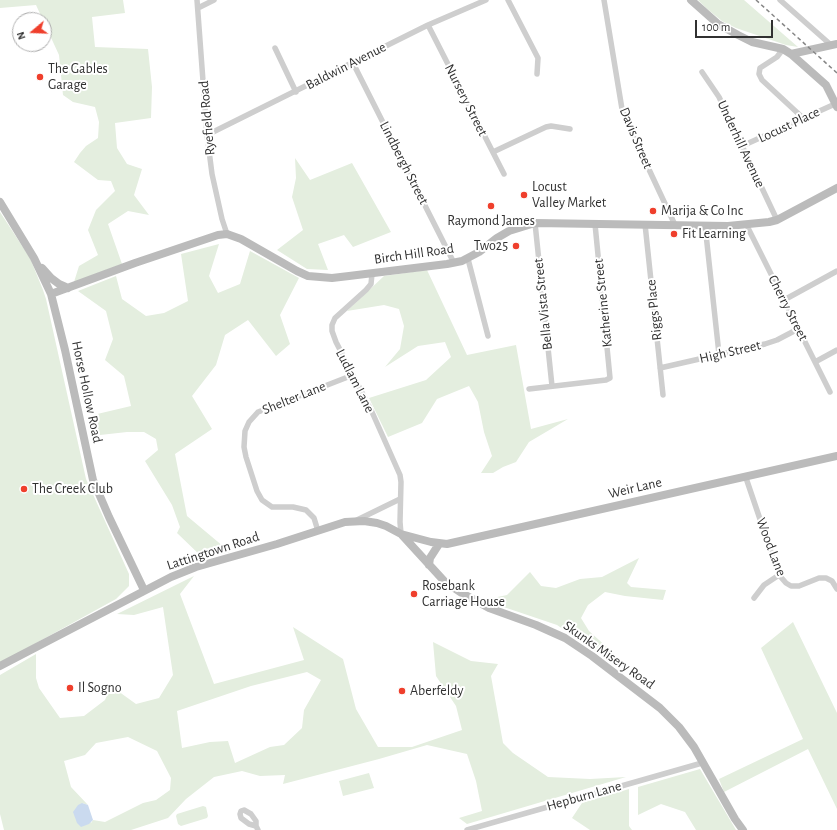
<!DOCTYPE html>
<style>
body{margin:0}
#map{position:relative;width:837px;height:830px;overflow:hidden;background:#fff;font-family:"Alegreya Sans",sans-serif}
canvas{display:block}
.north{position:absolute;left:12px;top:12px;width:40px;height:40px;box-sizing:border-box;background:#fff;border:1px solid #adadad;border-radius:50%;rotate:251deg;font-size:11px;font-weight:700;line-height:16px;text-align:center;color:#313131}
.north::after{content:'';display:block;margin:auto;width:14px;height:18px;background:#ef3f2c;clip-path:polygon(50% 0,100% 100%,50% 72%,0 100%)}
.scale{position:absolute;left:695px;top:20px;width:78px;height:18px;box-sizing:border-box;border:2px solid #313131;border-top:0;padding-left:5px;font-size:12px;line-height:14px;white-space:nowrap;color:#313131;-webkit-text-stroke:3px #fff;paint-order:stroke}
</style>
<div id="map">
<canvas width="837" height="830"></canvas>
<div class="north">N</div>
<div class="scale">100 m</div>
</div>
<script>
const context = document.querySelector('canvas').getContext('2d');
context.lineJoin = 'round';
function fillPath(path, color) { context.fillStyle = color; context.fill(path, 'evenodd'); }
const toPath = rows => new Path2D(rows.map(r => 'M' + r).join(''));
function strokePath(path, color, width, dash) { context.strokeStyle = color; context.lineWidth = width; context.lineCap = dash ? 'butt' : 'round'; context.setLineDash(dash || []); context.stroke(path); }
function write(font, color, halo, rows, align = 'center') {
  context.font = font + ' "Alegreya Sans",sans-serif'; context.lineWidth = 4; context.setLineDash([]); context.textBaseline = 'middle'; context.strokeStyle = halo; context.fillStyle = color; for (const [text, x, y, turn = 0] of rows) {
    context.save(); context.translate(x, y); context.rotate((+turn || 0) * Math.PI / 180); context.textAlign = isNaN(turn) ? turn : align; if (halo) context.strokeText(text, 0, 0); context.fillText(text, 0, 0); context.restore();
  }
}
fillPath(toPath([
 [0,0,123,0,125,13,92,17,95,47,148,49,152,87,151,118,115,123,117,148,127,164,142,169,134,195,149,215,128,211,108,224,122,264,74,282,79,266,98,255,88,230,96,210,115,191,111,181,98,180,74,162,80,153,86,146,98,138,99,122,95,107,73,102,63,95,59,55,36,5,0,8],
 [698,0,744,0,798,47,786,45,736,28,722,21,706,8],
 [295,158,310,180,352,163,391,232,353,247,344,235,318,244,328,270,307,269,277,250,303,230,292,197,296,178],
 [0,212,30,258,43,290,46,299,86,479,129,574,129,586,116,599,0,663],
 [219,244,209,276,218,293,240,284,250,251,299,278,280,315,290,344,276,356,248,320,225,335,216,365,192,396,212,429,175,454,187,516,230,552,203,558,177,533,180,527,172,505,145,461,158,450,156,439,144,432,127,432,100,435,93,415,131,406,124,376,105,360,113,339,106,311,78,291,116,276,122,299,146,316,164,313,188,301,181,254],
 [427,270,467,355,516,345,531,429,568,419,529,442,516,462,503,467,493,473,481,473,492,456,484,432,478,402,469,386,437,399,422,423,388,437,369,398,426,380,451,357,445,342,418,346,385,367,400,349,404,326,399,309,384,305,347,311,384,276],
 [639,558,627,583,631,587,666,590,663,600,625,596,605,592,588,605,581,618,589,631,609,649,603,656,557,625,483,600,507,595,530,572,541,586,556,588,580,579,602,577],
 [194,576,180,594,214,684,304,660,293,627,343,659,356,709,378,747,412,747,462,730,456,706,436,676,433,642,471,661,498,664,491,676,503,743,513,753,548,777,590,779,626,777,467,824,459,818,482,811,476,781,467,754,427,745,379,759,283,784,285,775,260,776,242,771,214,777,186,799,168,818,131,830,4,830,0,814,0,675,36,654,36,678,39,688,60,718,84,716,105,700,111,686,136,704,159,698,173,675,163,607,134,615,117,614],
 [307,672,321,680,304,710,302,728,284,745,270,747,235,763,228,741,210,742,182,748,177,711,251,686],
 [128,737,157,751,171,778,170,790,156,800,143,803,105,822,93,820,91,823,82,803,88,805,71,787,64,761,85,755,96,743],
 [793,622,837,713,837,809,808,749,724,792,719,779,803,739,761,648],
 [700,769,736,830,696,830,685,812,661,804,638,815,638,787],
 [369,773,374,788,343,796,339,781],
 [629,789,629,826,632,830,590,830,572,818,582,803],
 [203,806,206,807,208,816,207,818,181,826,178,824,176,816,177,814]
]), '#e4eedf');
fillPath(toPath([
 [82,803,88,805,93,820,89,824,81,827,77,823,73,812,78,805]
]), '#cadaef');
strokePath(toPath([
 [197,0,207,135,212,174,222,219,227,234],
 [508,0,538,58,537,74],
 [604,0,622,109,638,146,675,225],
 [780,0,831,45],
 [198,8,214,0],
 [428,25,504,174],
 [275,48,296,92],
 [783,49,777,57,760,68,759,74,762,80,803,118],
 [353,63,454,263],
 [702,72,719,97,777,220],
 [207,135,428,25,486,0],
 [742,146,835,104],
 [493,152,546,127,551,126,570,129],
 [535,223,552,386],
 [645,224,663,395],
 [746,224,830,392],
 [705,225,719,354],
 [468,259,488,336],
 [372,274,371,284,366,290,335,318,332,325,332,331,336,342,372,412,400,475,401,482,400,522,401,534],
 [784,300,837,271],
 [815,362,837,350],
 [660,368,765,344,777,340,798,329],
 [529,389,606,380,610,378,595,224],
 [746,478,779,575,786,583,791,586,799,586,819,578,826,578,832,581,837,589],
 [357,520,400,499],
 [318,531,314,518,306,510,293,507,272,507,262,500,257,491,246,457,244,447,245,431,249,422,258,412,353,375],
 [754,598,764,585,779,575],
 [256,826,249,824,241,818,240,814,241,811,244,810,251,814,256,821,256,826,258,830],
 [467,830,702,763]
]), '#cecece', 5.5);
strokePath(toPath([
 [691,0,718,24,738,35,752,42,783,49,791,54,826,85,837,107],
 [791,54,837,44],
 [0,202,34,258,51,294,65,350,93,480,109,517,144,590],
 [42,268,51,278,59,284,68,288],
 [51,294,135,263,218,235,227,234,241,239,297,271,308,276,332,278,349,276,447,264,462,261,479,252,497,238,509,231,535,223,728,226,769,222,777,220,837,188],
 [402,535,445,582,460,592,489,608,536,625,565,638,592,656,660,708,679,727,694,747,735,819,743,830],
 [429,565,430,558,439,544],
 [0,666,171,577,196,567,277,544,345,522,364,521,377,523,386,526,401,534,431,542,447,544,837,456]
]), '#bbb', 8);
strokePath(toPath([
 [756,0,837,73]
]), '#868686', 1.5, [4, 3]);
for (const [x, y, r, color] of [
 [40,77,4,"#ef3f2c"],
 [524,195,4,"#ef3f2c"],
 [491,206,4,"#ef3f2c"],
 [653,211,4,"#ef3f2c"],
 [674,234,4,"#ef3f2c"],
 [516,246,4,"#ef3f2c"],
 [24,489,4,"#ef3f2c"],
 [414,594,4,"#ef3f2c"],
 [70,688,4,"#ef3f2c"],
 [402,691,4,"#ef3f2c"]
]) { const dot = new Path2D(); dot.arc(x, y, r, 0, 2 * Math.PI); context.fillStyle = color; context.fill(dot); strokePath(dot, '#fff', 1.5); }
write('14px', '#313131', '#fff', [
 ["Baldwin Avenue",346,66,-27],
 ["Nursery Street",466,100,63],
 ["Ryefield Road",207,118,-95],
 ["Locust Place",789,125,-25],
 ["Davis Street",636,138,67],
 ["Underhill Avenue",741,144,65],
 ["Lindbergh Street",404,163,63],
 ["Birch Hill Road",414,254,-8],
 ["Katherine Street",603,303,-96],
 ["Bella Vista Street",543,304,-96],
 ["Cherry Street",788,308,63],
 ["Riggs Place",654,310,-96],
 ["High Street",730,352,-13],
 ["Ludlam Lane",355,381,63],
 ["Horse Hollow Road",87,392,78],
 ["Shelter Lane",294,398,-22],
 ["Weir Lane",635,488,-13],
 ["Wood Lane",771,547,69],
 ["Lattingtown Road",213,551,-18],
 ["Skunks Misery Road",609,655,35],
 ["Hepburn Lane",584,796,-16]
]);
write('14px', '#313131', '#fff', [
 ["The Gables",48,69],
 ["Garage",48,85],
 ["Locust",532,187],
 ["Valley Market",532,203],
 ["Marija & Co Inc",661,211],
 ["Raymond James",491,221,"center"],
 ["Fit Learning",682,234],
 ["Two25",508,246,"right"],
 ["The Creek Club",32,489],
 ["Rosebank",422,586],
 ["Carriage House",422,602],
 ["Il Sogno",78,688],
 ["Aberfeldy",410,691]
], 'left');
</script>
